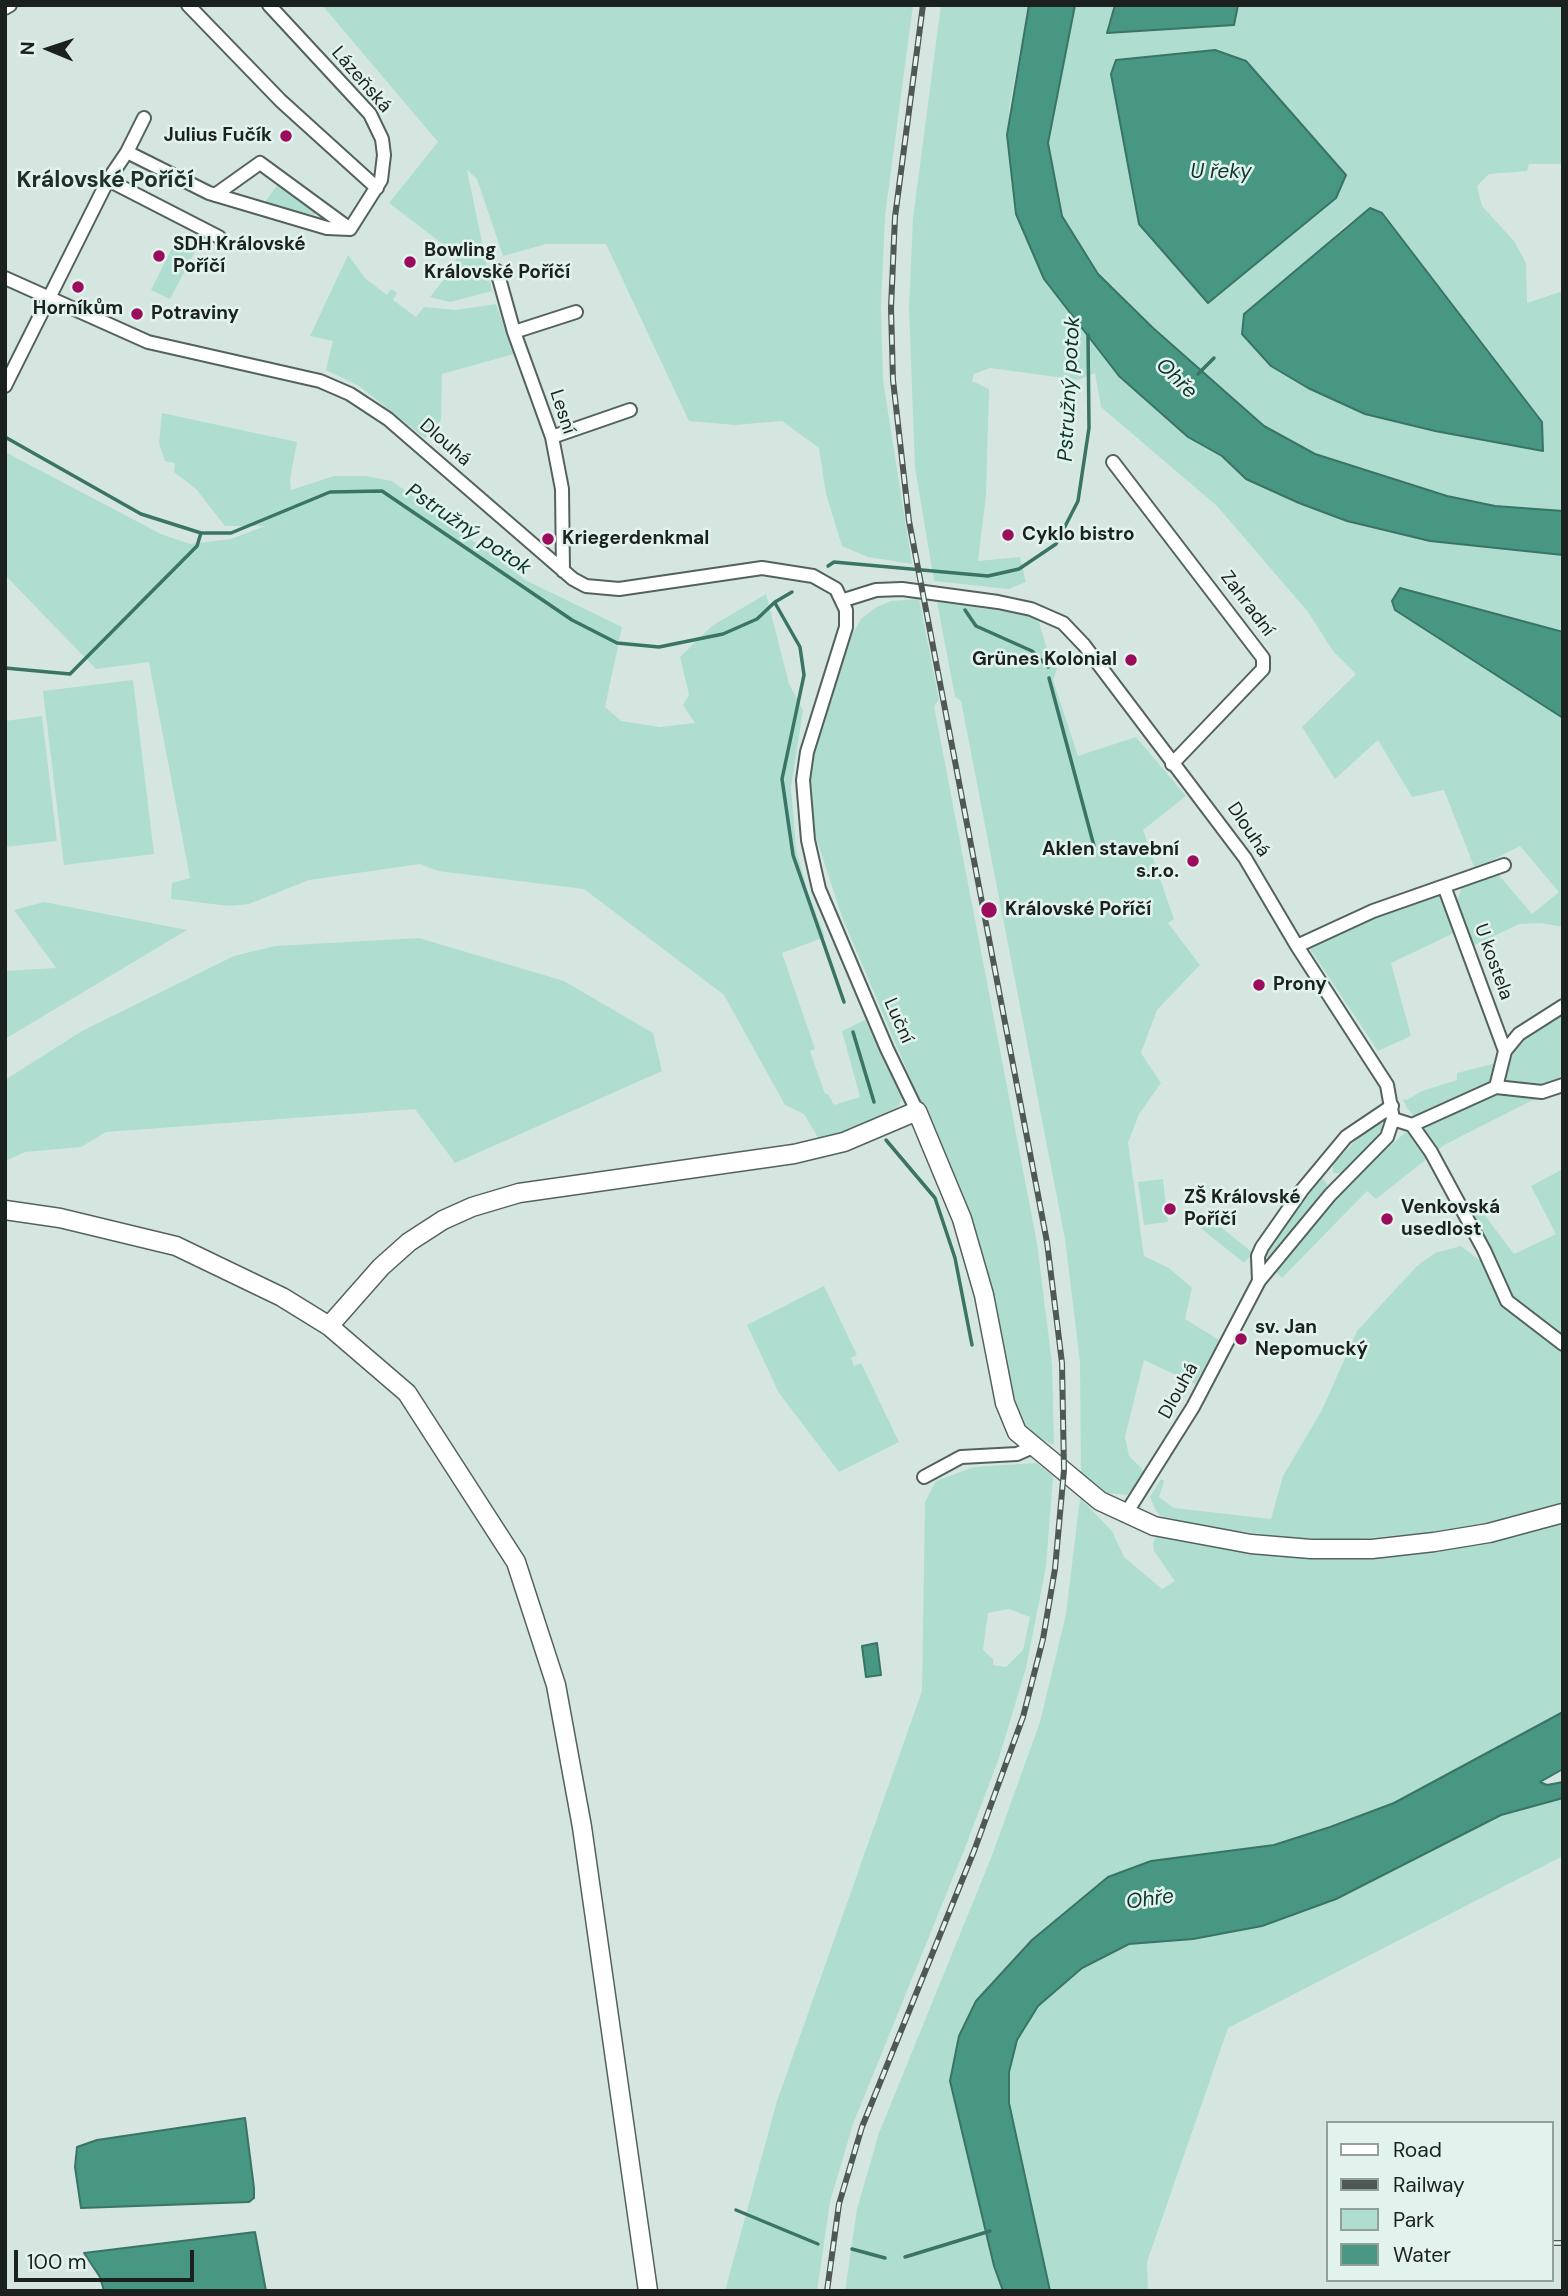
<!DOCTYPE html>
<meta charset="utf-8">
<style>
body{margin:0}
#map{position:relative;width:1568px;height:2296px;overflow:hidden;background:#d5e6e1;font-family:"DM Sans",sans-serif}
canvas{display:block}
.frame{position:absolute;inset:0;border:7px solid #1b211f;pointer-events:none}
.legend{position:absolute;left:1326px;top:2121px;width:228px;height:161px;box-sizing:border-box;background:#e2f3ee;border:2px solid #929f9b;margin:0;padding:9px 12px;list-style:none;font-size:21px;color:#1b211f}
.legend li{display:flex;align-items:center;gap:14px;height:35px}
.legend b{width:35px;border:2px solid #929f9b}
.north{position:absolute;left:14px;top:14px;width:70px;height:70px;-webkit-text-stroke:5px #e2f3ee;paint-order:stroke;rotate:272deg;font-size:19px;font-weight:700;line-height:28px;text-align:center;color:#1b211f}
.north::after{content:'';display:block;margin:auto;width:24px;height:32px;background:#1b211f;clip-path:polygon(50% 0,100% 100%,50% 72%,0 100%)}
.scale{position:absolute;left:14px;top:2250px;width:180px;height:32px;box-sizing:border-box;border:4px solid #1b211f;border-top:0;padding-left:9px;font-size:21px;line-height:24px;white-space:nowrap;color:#1b211f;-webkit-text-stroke:5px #e2f3ee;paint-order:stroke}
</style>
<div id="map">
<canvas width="1568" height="2296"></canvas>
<div class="frame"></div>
<ul class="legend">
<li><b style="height:9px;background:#fff"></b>Road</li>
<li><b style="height:9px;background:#4f5855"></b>Railway</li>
<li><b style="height:19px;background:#afded0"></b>Park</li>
<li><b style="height:19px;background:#479783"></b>Water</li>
</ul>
<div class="north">N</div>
<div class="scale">100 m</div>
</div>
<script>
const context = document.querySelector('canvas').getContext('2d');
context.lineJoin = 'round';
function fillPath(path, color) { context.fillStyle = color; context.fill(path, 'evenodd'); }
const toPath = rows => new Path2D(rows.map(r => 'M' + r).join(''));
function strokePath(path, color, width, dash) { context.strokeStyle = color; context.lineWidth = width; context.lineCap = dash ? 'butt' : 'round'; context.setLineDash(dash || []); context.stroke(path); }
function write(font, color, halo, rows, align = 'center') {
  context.font = font + ' "DM Sans",sans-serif'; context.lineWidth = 5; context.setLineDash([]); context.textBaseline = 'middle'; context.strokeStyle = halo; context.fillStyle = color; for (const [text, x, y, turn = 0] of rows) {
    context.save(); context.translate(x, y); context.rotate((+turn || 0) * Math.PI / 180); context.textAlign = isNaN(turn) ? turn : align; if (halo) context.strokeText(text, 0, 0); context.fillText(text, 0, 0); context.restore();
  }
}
fillPath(toPath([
 [322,5,913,5,885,216,881,307,883,380,912,564,868,557,842,546,826,494,819,448,782,421,735,425,689,421,606,244,546,244,503,256,477,179,467,170,492,291,450,302,430,297,454,267,457,255,389,203,438,142],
 [941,5,1029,5,1009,109,1016,214,1044,279,1119,376,1188,437,1222,456,1246,479,1299,503,1347,521,1430,541,1563,555,1563,632,1400,588,1498,674,1563,718,1563,927,1541,923,1519,924,1471,947,1456,905,1463,884,1498,874,1532,914,1559,892,1520,846,1475,869,1444,790,1412,797,1378,740,1335,779,1302,727,1356,674,1333,651,1308,612,1217,506,1101,407,1095,373,1078,380,990,368,974,374,972,381,989,389,986,495,978,561,1020,557,1026,582,1008,589,934,581,915,468,909,308,913,218],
 [1075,5,1115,5,1108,33,1234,25,1238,5,1563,5,1563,164,1529,164,1527,171,1489,174,1477,186,1482,206,1514,241,1526,263,1527,303,1563,291,1563,511,1495,506,1447,496,1315,454,1264,426,1153,328,1098,274,1062,216,1048,143],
 [1215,50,1246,60,1336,198,1208,303,1139,224,1111,74,1116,60],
 [1370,208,1542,422,1542,451,1435,431,1366,414,1308,388,1271,366,1299,269,1344,227],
 [278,184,317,209,317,213,314,215,264,203],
 [177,238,197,248,170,299,151,290],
 [348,255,365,278,387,295,391,289,397,293,393,300,416,317,424,307,456,310,496,304,514,354,442,374,441,420,425,438,359,386,326,370,333,341,310,336],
 [162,413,297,442,290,479,291,490,334,476,366,476,392,481,527,581,622,627,605,707,621,721,660,727,695,723,683,705,689,695,680,657,712,626,766,594,789,684,803,710,791,787,796,849,808,893,825,937,782,953,815,1049,810,1051,825,1094,828,1094,834,1105,860,1097,842,1031,865,1020,902,1097,899,1106,866,1125,821,1143,804,1114,785,1105,724,995,584,889,438,871,420,864,309,880,249,904,229,906,171,899,172,883,190,878,149,662,96,669,5,575,5,452,161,534,190,544,231,539,265,526,225,526,196,489,174,472,175,463,165,461,159,443],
 [919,599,939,700,934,706,1037,1243,1052,1364,1054,1445,1029,1433,1016,1408,982,1255,969,1217,842,917,814,831,810,790,813,754,851,636,861,619,875,608,891,601],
 [937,602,1037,616,1047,649,1061,658,1053,680,1078,756,1136,737,1186,796,1143,830,1174,919,1168,923,1200,965,1157,1010,1141,1053,1161,1083,1139,1114,1128,1143,1144,1256,1169,1268,1192,1288,1185,1319,1219,1340,1195,1384,1144,1360,1125,1437,1129,1456,1146,1473,1127,1495,1107,1493,1081,1475,1080,1362,1065,1239,961,701,955,697],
 [133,680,154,854,64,865,43,691],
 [42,716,57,841,5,847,5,721],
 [1440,894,1454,933,1391,963,1411,1036,1378,1051,1308,946,1376,915],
 [44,902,187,930,5,1039,5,971,56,968,14,910],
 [419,938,564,981,653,1033,662,1071,455,1163,415,1109,106,1132,81,1147,25,1152,5,1161,5,1080,82,1031,234,956,275,946],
 [1563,1010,1563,1081,1531,1086,1503,1082,1511,1052,1522,1039],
 [1500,1062,1491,1081,1478,1089,1422,1114,1414,1116,1407,1108,1403,1099,1407,1100,1422,1091,1457,1080,1457,1073],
 [1563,1087,1563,1093,1531,1101,1444,1145,1434,1154,1420,1127,1497,1091],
 [1382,1118,1382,1128,1375,1140,1341,1173,1333,1173,1333,1164,1372,1124],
 [1406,1132,1411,1132,1428,1158,1376,1199,1367,1191,1282,1278,1275,1271,1277,1265,1346,1184],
 [1563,1169,1563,1502,1496,1522,1433,1532,1346,1540,1286,1537,1207,1527,1161,1516,1156,1511,1150,1497,1161,1479,1164,1481,1159,1497,1174,1508,1271,1519,1283,1476,1322,1410,1357,1331,1417,1266,1435,1253,1461,1246,1478,1259,1494,1260,1464,1205,1474,1201,1514,1254,1556,1234,1531,1186],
 [1322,1178,1328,1185,1265,1266,1261,1261,1269,1246],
 [1163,1179,1168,1222,1144,1225,1138,1182],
 [1201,1211,1253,1253,1244,1263,1192,1221],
 [824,1286,857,1355,851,1358,854,1366,861,1363,899,1442,839,1472,779,1393,747,1325],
 [1036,1463,1053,1476,1046,1567,1026,1668,999,1758,965,1848,853,2124,830,2202,817,2291,725,2291,777,2101,922,1691,925,1502,936,1481,974,1467],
 [1009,1609,1030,1617,1023,1650,1006,1667,993,1665,993,1659,983,1650,988,1613],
 [1080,1498,1112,1531,1124,1557,1162,1589,1175,1581,1154,1551,1153,1543,1158,1533,1276,1552,1563,1519,1563,1712,1394,1803,1274,1845,1183,1857,950,2081,994,2266,1003,2291,845,2291,857,2209,879,2133,991,1858,1040,1722,1066,1614],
 [1563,1798,1563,1856,1228,2028,1147,2262,1148,2291,1050,2291,1009,2103,1010,2070,1017,2040,1038,2003,1082,1968,1129,1944,1193,1939,1262,1926,1336,1899,1501,1815]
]), '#afded0');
const water = toPath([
 [1029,5,1075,5,1048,143,1062,216,1098,274,1153,328,1264,426,1315,454,1447,496,1495,506,1563,511,1563,555,1430,541,1347,521,1299,503,1246,479,1222,456,1188,437,1119,376,1044,279,1016,214,1007,135,1029,5],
 [1115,5,1238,5,1234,25,1107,33,1115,5],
 [1215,50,1246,61,1346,175,1336,198,1208,303,1139,224,1111,74,1116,60,1215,50],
 [1370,208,1382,213,1542,422,1543,451,1435,431,1365,414,1308,388,1271,366,1242,334,1244,314,1370,208],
 [1400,588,1563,632,1563,718,1395,610,1392,601,1400,588],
 [877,1643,881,1675,866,1677,862,1646,877,1643],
 [1563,1712,1563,1769,1540,1782,1547,1785,1563,1782,1563,1798,1501,1815,1336,1899,1262,1926,1193,1939,1129,1944,1082,1968,1038,2006,1017,2040,1009,2072,1009,2103,1050,2291,1003,2291,994,2266,950,2081,959,2036,976,2001,1032,1940,1108,1877,1151,1861,1274,1845,1330,1827,1394,1803,1563,1712],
 [245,2118,254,2188,254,2198,249,2202,81,2208,75,2167,77,2147,97,2140,245,2118],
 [255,2232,266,2291,104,2291,100,2277,84,2253,255,2232]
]);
fillPath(water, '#479783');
strokePath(water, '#3a7465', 2);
strokePath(toPath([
 [1198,374,1214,358],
 [5,437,141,514,201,533,231,533,330,492,382,491,572,620,617,643,659,647,723,634,757,619,775,602,792,592],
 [828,566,834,562,988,576,1019,569,1056,544,1078,501,1089,428,1088,335],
 [775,603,800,647,804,675,782,779,793,855,844,1002],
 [965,610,976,626,1032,651,1048,667],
 [5,668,70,674,197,546,201,533],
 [1049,678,1094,846],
 [853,1032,874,1102],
 [886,1140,935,1198,955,1258,972,1345],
 [736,2210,818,2244],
 [852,2249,885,2258],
 [905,2257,990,2231]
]), '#3a7465', 3.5);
const street = toPath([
 [188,5,281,101,377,188],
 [269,5,370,114,382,139,384,155,381,180,350,229],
 [5,8,10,5],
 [127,152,209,193,327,228,350,229],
 [108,180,219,237],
 [215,195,260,163,350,229],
 [497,271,514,332,552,437,562,489,563,571],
 [5,278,148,342,320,381,350,394,388,419,573,579,586,586,619,589,762,568,813,576,836,589,846,610,846,627,807,752,803,780,808,840,819,889,887,1049,917,1111],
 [514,332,576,312],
 [5,386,108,180,127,152,144,118],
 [552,437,630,410],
 [1113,462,1263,658,1263,669,1172,764],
 [844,600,876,590,902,589,998,602,1031,609,1063,623,1084,645,1245,858,1297,946,1387,1085,1393,1119,1387,1137,1330,1195,1259,1281,1193,1407,1125,1515],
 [1444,886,1505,1051,1496,1087],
 [1297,946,1373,911,1504,865],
 [1505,1051,1519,1034,1563,1006],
 [1393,1119,1412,1125,1431,1152,1484,1250,1507,1301,1563,1344],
 [1412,1125,1496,1087,1542,1092,1563,1085],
 [1259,1281,1258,1256,1262,1247,1302,1190,1346,1137,1392,1106],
 [924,1477,961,1457,1017,1454,1033,1447]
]);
const secondary = toPath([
 [5,1210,60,1218,176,1246,282,1297,329,1326,407,1393,516,1562,556,1685,582,1827,648,2291],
 [329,1326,381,1267,409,1242,443,1220,472,1207,519,1193,794,1154,844,1142,917,1111,962,1219,984,1295,1005,1403,1017,1432,1100,1501,1154,1526,1251,1544,1311,1549,1372,1549,1434,1542,1489,1533,1563,1513]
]);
strokePath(street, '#54625e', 16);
strokePath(secondary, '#54625e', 21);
strokePath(street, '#fff', 12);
strokePath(secondary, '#fff', 18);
const rail = toPath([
 [1552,2243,1563,2243],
 [827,2291,839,2204,862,2127,974,1851,1023,1717,1043,1639,1055,1569,1064,1470,1062,1363,1047,1242,909,521,893,380,891,308,895,217,923,5]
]);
strokePath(rail, '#4f5855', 6);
strokePath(rail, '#e2f3ee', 3.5, [10]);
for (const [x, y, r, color] of [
 [286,136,7,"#9b0d5c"],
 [159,256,7,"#9b0d5c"],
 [410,262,7,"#9b0d5c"],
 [78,287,7,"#9b0d5c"],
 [137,314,7,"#9b0d5c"],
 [1008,535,7,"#9b0d5c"],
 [548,539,7,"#9b0d5c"],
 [1131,660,7,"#9b0d5c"],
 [1193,861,7,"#9b0d5c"],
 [989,910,9,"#9b0d5c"],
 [1259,985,7,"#9b0d5c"],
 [1170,1209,7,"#9b0d5c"],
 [1387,1219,7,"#9b0d5c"],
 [1241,1339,7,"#9b0d5c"]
]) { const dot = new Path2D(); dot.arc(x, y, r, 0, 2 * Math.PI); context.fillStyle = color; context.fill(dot); strokePath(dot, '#e2f3ee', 2.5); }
write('19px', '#1b211f', '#e2f3ee', [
 ["Lázeňská",361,80,49],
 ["Lesní",562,412,72],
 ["Dlouhá",445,443,41],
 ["Zahradní",1247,604,53],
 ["Dlouhá",1248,830,56],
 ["U kostela",1493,962,70],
 ["Luční",898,1021,66],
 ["Dlouhá",1179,1391,-61]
]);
write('bold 19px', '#1b211f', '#e2f3ee', [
 ["Julius Fučík",272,136,"right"],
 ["SDH Královské",173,245],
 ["Poříčí",173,267],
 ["Bowling",424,251],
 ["Královské Poříčí",424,273],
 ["Horníkům",78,309,"center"],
 ["Potraviny",151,314],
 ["Cyklo bistro",1022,535],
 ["Kriegerdenkmal",562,539],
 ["Grünes Kolonial",1117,660,"right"],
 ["Aklen stavební",1179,850,"right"],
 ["s.r.o.",1179,872,"right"],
 ["Královské Poříčí",1005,910],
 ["Prony",1273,985],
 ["ZŠ Královské",1184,1198],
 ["Poříčí",1184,1220],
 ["Venkovská",1401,1208],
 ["usedlost",1401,1230],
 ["sv. Jan",1255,1328],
 ["Nepomucký",1255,1350]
], 'left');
write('italic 21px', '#0d332a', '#e2f3ee', [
 ["U řeky",1221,172],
 ["Ohře",1176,379,44],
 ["Pstružný potok",1070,389,-87],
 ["Pstružný potok",468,530,34],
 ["Ohře",1150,1900,-8]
]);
write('bold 23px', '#212f2b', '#e2f3ee', [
 ["Královské Poříčí",105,181]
]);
</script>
